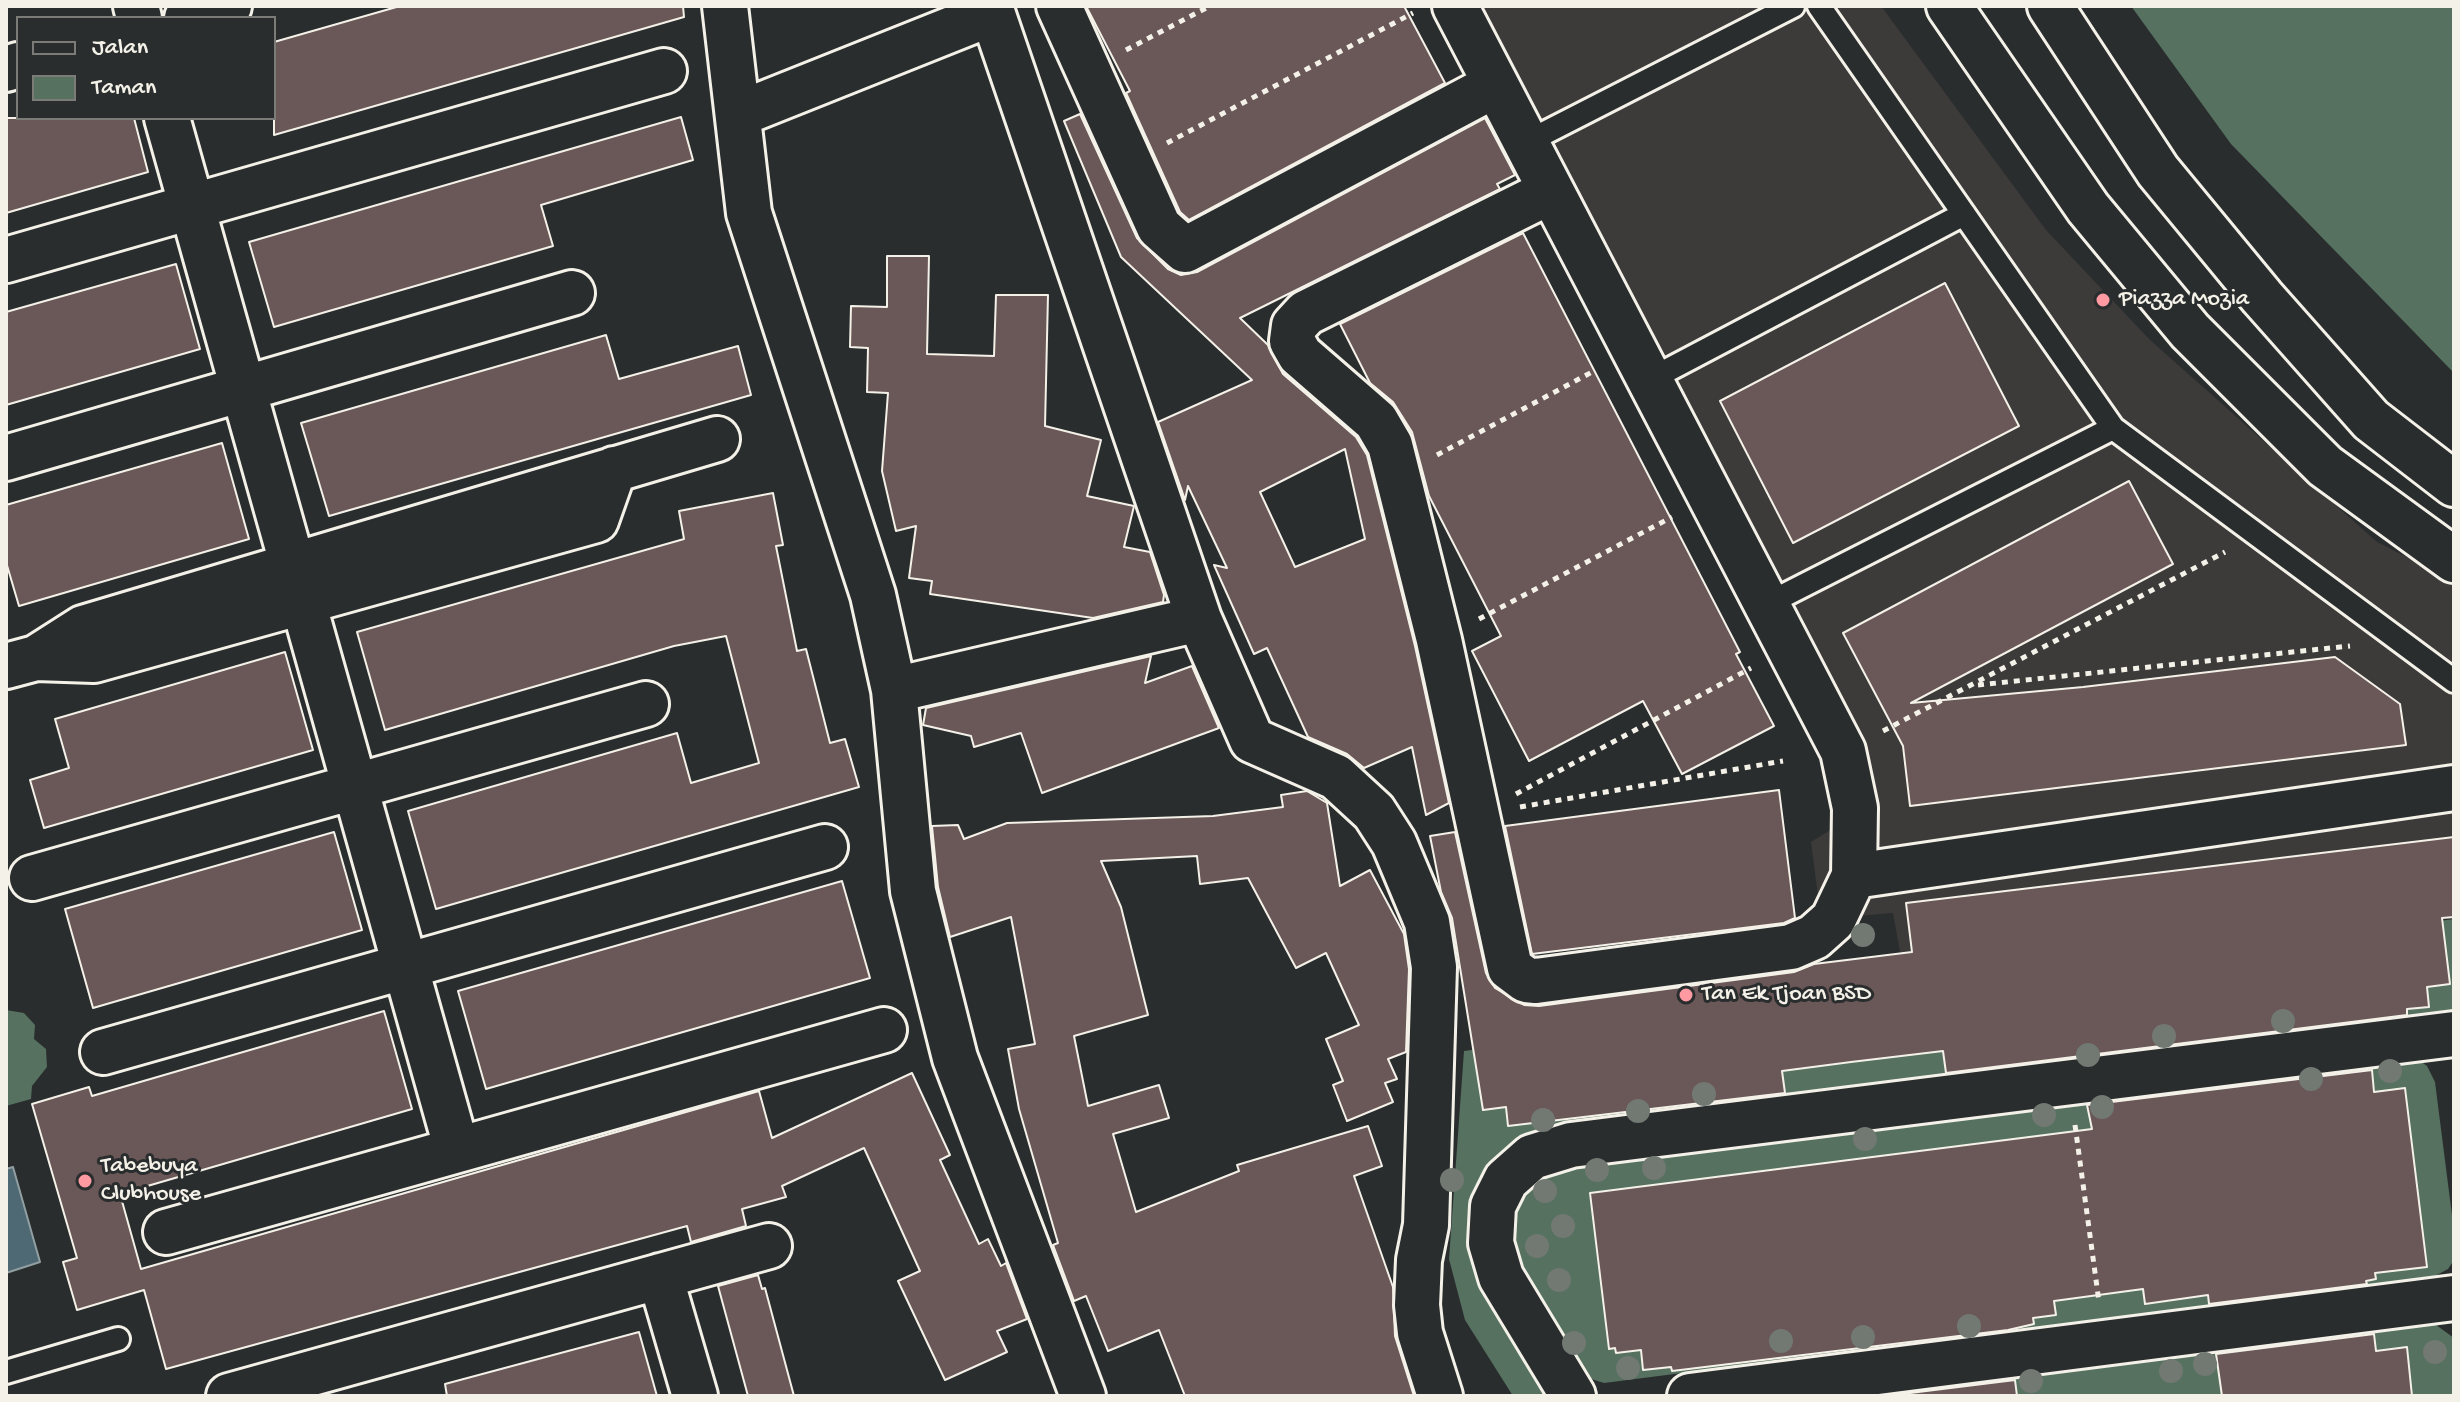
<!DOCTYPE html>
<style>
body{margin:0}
#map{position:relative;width:2460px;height:1402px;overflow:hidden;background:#2a2d2e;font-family:"Gochi Hand",sans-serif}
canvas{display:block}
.frame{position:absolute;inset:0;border:8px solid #f4f1e8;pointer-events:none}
.legend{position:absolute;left:16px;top:16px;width:260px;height:104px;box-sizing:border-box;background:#2a2d2e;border:2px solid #7b7b78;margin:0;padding:10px 14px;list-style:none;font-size:24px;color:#f4f1e8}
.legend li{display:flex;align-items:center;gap:16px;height:40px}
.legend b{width:40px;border:2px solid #7b7b78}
</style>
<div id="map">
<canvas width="2460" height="1402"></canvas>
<div class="frame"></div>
<ul class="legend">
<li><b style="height:10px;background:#2a2d2e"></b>Jalan</li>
<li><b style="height:22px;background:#567160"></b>Taman</li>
</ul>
</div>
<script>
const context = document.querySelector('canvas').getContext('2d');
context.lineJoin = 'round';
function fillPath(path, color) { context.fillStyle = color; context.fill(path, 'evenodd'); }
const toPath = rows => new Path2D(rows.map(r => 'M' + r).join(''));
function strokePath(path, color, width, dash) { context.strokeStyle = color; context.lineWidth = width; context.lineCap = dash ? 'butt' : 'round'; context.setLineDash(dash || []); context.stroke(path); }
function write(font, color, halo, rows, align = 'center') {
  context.font = font + ' "Gochi Hand",sans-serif'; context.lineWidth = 6; context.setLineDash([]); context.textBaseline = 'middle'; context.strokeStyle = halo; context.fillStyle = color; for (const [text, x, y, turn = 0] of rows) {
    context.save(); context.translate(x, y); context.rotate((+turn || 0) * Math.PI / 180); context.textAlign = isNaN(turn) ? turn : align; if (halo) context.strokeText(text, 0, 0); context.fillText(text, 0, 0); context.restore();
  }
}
fillPath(toPath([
 [1442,6,1881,6,2046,230,2149,339,2377,542,2454,581,2454,917,1907,990,1893,913,1821,919,1811,842,1837,826,1824,762,1511,135]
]), '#3d3a3a');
fillPath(toPath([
 [2131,6,2454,6,2454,373,2231,144],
 [2454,919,2454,1013,1490,1173,1550,1396,1513,1396,1465,1320,1449,1259,1464,1051],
 [6,1010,24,1013,35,1025,34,1039,46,1049,47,1067,32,1086,31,1099,6,1106],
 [2416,1058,2427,1066,2435,1082,2454,1231,2454,1260,2448,1269,2433,1277,1604,1383,1585,1377,1510,1250,1511,1213,1532,1180,1560,1165],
 [2432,1322,2454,1338,2454,1396,1827,1396]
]), '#567160');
const water = toPath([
 [13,1167,40,1262,6,1273,6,1169,13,1167]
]);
fillPath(water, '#4f6974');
strokePath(water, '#919fa2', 2);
const building = toPath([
 [400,6,683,6,684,17,274,135,274,42,400,6],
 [1086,6,1404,6,1445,83,1189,220,1180,212,1126,93,1130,91,1086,6],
 [1080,114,1137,238,1168,269,1181,275,1197,272,1485,118,1515,175,1497,184,1500,189,1240,318,1268,345,1283,374,1356,437,1367,455,1415,646,1449,803,1426,815,1412,747,1364,768,1347,754,1308,737,1267,648,1254,654,1214,565,1227,568,1188,486,1185,500,1158,422,1252,380,1121,257,1064,121,1080,114],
 [1345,449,1365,539,1295,567,1260,492,1345,449],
 [681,117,693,160,541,205,553,246,274,327,249,242,681,117],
 [6,118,134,118,148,172,6,213,6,118],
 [1523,233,1740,652,1736,654,1774,726,1682,774,1643,701,1529,761,1472,651,1501,636,1429,496,1412,432,1393,402,1370,383,1340,324,1523,233],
 [887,256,929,256,927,354,994,356,996,295,1048,295,1045,426,1101,440,1087,496,1134,506,1124,547,1150,552,1164,595,1163,602,1093,618,930,594,932,581,909,578,916,526,896,531,882,471,888,393,867,392,868,348,850,347,851,306,887,307,887,256],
 [176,264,200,349,6,405,6,312,176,264],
 [1945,283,2019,426,1793,543,1720,401,1945,283],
 [606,335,619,379,738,346,751,395,329,516,301,423,606,335],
 [222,443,249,539,19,606,6,562,6,505,222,443],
 [2129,481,2173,564,1911,703,2083,687,2335,657,2400,704,2406,745,1910,806,1903,746,1843,633,2129,481],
 [773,493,783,545,776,546,797,651,806,649,830,743,845,739,859,787,436,909,408,811,677,733,691,783,759,763,726,636,674,646,385,730,357,632,684,539,679,511,773,493],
 [285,652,313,750,44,828,30,780,69,768,55,719,285,652],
 [1151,656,1145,683,1192,666,1219,728,1042,793,1021,733,974,747,971,736,923,725,926,708,1151,656],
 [1779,790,1795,918,1784,923,1532,954,1505,826,1779,790],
 [1307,791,1327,803,1340,886,1370,870,1404,934,1409,969,1406,1052,1388,1059,1397,1079,1385,1083,1393,1102,1347,1121,1333,1085,1343,1081,1326,1039,1359,1025,1326,953,1296,968,1248,878,1200,884,1197,856,1101,861,1121,907,1148,1015,1074,1036,1088,1106,1159,1085,1169,1118,1113,1134,1136,1212,1239,1171,1237,1165,1368,1126,1382,1166,1354,1176,1393,1287,1395,1336,1414,1396,1185,1396,1159,1330,1108,1351,1086,1296,1074,1301,1053,1245,1058,1243,1019,1109,1008,1049,1035,1044,1011,917,950,937,938,887,932,826,958,825,964,839,1007,823,1213,816,1283,807,1281,795,1307,791],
 [334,832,362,930,93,1008,65,909,334,832],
 [1455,832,1486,973,1495,988,1524,1005,1539,1006,1794,972,1814,964,1912,952,1906,903,2454,837,2454,917,2442,918,2450,984,2427,987,2429,1007,2407,1009,2407,1015,1946,1073,1943,1051,1851,1062,1782,1071,1785,1093,1508,1126,1506,1107,1483,1110,1452,918,1441,892,1430,836,1455,832],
 [842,881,870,978,486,1089,458,991,842,881],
 [384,1011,412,1109,120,1194,141,1269,759,1091,772,1138,912,1073,950,1155,940,1160,979,1244,988,1239,1001,1266,1006,1263,1027,1319,997,1331,1007,1352,945,1380,898,1281,920,1271,864,1148,782,1186,786,1197,742,1209,746,1226,691,1242,687,1226,166,1369,144,1290,77,1310,63,1262,77,1258,32,1104,89,1087,92,1096,384,1011],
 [2372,1070,2374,1092,2405,1088,2427,1267,2375,1273,2376,1279,2366,1281,2367,1284,2209,1304,2208,1295,2145,1304,2143,1289,2054,1301,2056,1315,2033,1318,2034,1324,2008,1330,1672,1371,1671,1367,1643,1370,1641,1350,1616,1353,1615,1348,1609,1349,1590,1193,2092,1129,2087,1105,2372,1070],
 [758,1275,762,1289,765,1288,794,1396,748,1396,718,1286,758,1275],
 [639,1332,657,1396,447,1396,445,1384,639,1332],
 [2374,1334,2376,1351,2407,1347,2412,1396,2222,1396,2216,1354,2374,1334],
 [2015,1380,2017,1396,1886,1396,2015,1380]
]);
fillPath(building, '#6a5757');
strokePath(building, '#f4f1e8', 2);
const service = toPath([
 [1819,6,2113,428,2454,681],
 [1527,142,1793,6],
 [1649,380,1964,214],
 [1767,604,2113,428],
 [6,1372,118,1339]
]);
const minor = toPath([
 [136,6,139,18],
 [725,6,749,213,873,595,894,690,913,891,955,1058,1083,1396],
 [1059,6,1159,227,1185,250,1495,85],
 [1455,6,1843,751,1855,808,1854,876,1833,920,1814,937,1791,947,1536,981,1526,980,1510,968,1439,640,1390,445,1376,421,1300,355,1292,341,1294,326,1306,313,1551,191],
 [187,18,229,6],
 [6,69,18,65],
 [739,114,992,13],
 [167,118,457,1150],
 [6,260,664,71],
 [6,458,572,293],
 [1199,619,1252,740,1336,777,1374,812,1394,843,1427,922,1434,967,1426,1225,1419,1260,1417,1305,1420,1333,1440,1396],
 [36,658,94,660,596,520,614,469],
 [6,666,36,658,83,628,717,439],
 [894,690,1199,619,990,6],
 [1854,876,2454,788],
 [32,878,646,704],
 [103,1052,825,847],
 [166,1232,884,1030],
 [660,1276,695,1396],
 [229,1396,769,1246],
 [1573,1396,1501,1277,1491,1243,1493,1206,1506,1180,1532,1157,1571,1145,2454,1034],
 [1690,1396,2454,1298]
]);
const tertiary = toPath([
 [1949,6,2088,208,2190,331,2325,466,2454,560],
 [2050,6,2158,171,2262,297,2371,420,2454,484]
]);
strokePath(service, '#f4f1e8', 28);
strokePath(minor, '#f4f1e8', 50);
strokePath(tertiary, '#f4f1e8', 50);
strokePath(toPath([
 [1126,50,1210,6],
 [1167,143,1413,13],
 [1437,455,1594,371],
 [1479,619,1672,517],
 [1978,685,2350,646],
 [1883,731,2225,552],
 [1516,794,1751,668],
 [1520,807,1783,761],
 [2075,1125,2099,1302]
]), '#f4f1e8', 5, [6, 6]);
strokePath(service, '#2a2d2e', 22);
strokePath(minor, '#2a2d2e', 44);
strokePath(tertiary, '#2a2d2e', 44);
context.fillStyle = '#727973';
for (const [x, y] of [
 [1863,935],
 [2283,1021],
 [2164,1036],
 [2088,1055],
 [2390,1071],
 [2311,1079],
 [1704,1094],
 [2102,1107],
 [1638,1111],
 [2044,1115],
 [1543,1120],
 [1865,1139],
 [1654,1168],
 [1597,1170],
 [1452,1180],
 [1545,1191],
 [1563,1226],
 [1537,1246],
 [1559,1280],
 [1969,1326],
 [1863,1337],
 [1781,1341],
 [1574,1343],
 [2435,1352],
 [2205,1364],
 [1628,1368],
 [2171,1371],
 [2031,1381]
]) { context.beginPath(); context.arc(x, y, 12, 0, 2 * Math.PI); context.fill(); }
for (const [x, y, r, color] of [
 [2103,300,8,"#ff9aa2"],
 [1686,995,8,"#ff9aa2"],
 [85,1181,8,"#ff9aa2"]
]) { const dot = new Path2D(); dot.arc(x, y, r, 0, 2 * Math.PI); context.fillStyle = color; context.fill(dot); strokePath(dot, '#2a2d2e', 3); }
write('24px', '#f4f1e8', '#2a2d2e', [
 ["Piazza Mozia",2119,300],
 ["Tan Ek Tjoan BSD",1702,995],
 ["Tabebuya",101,1167],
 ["Clubhouse",101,1195]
], 'left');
</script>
